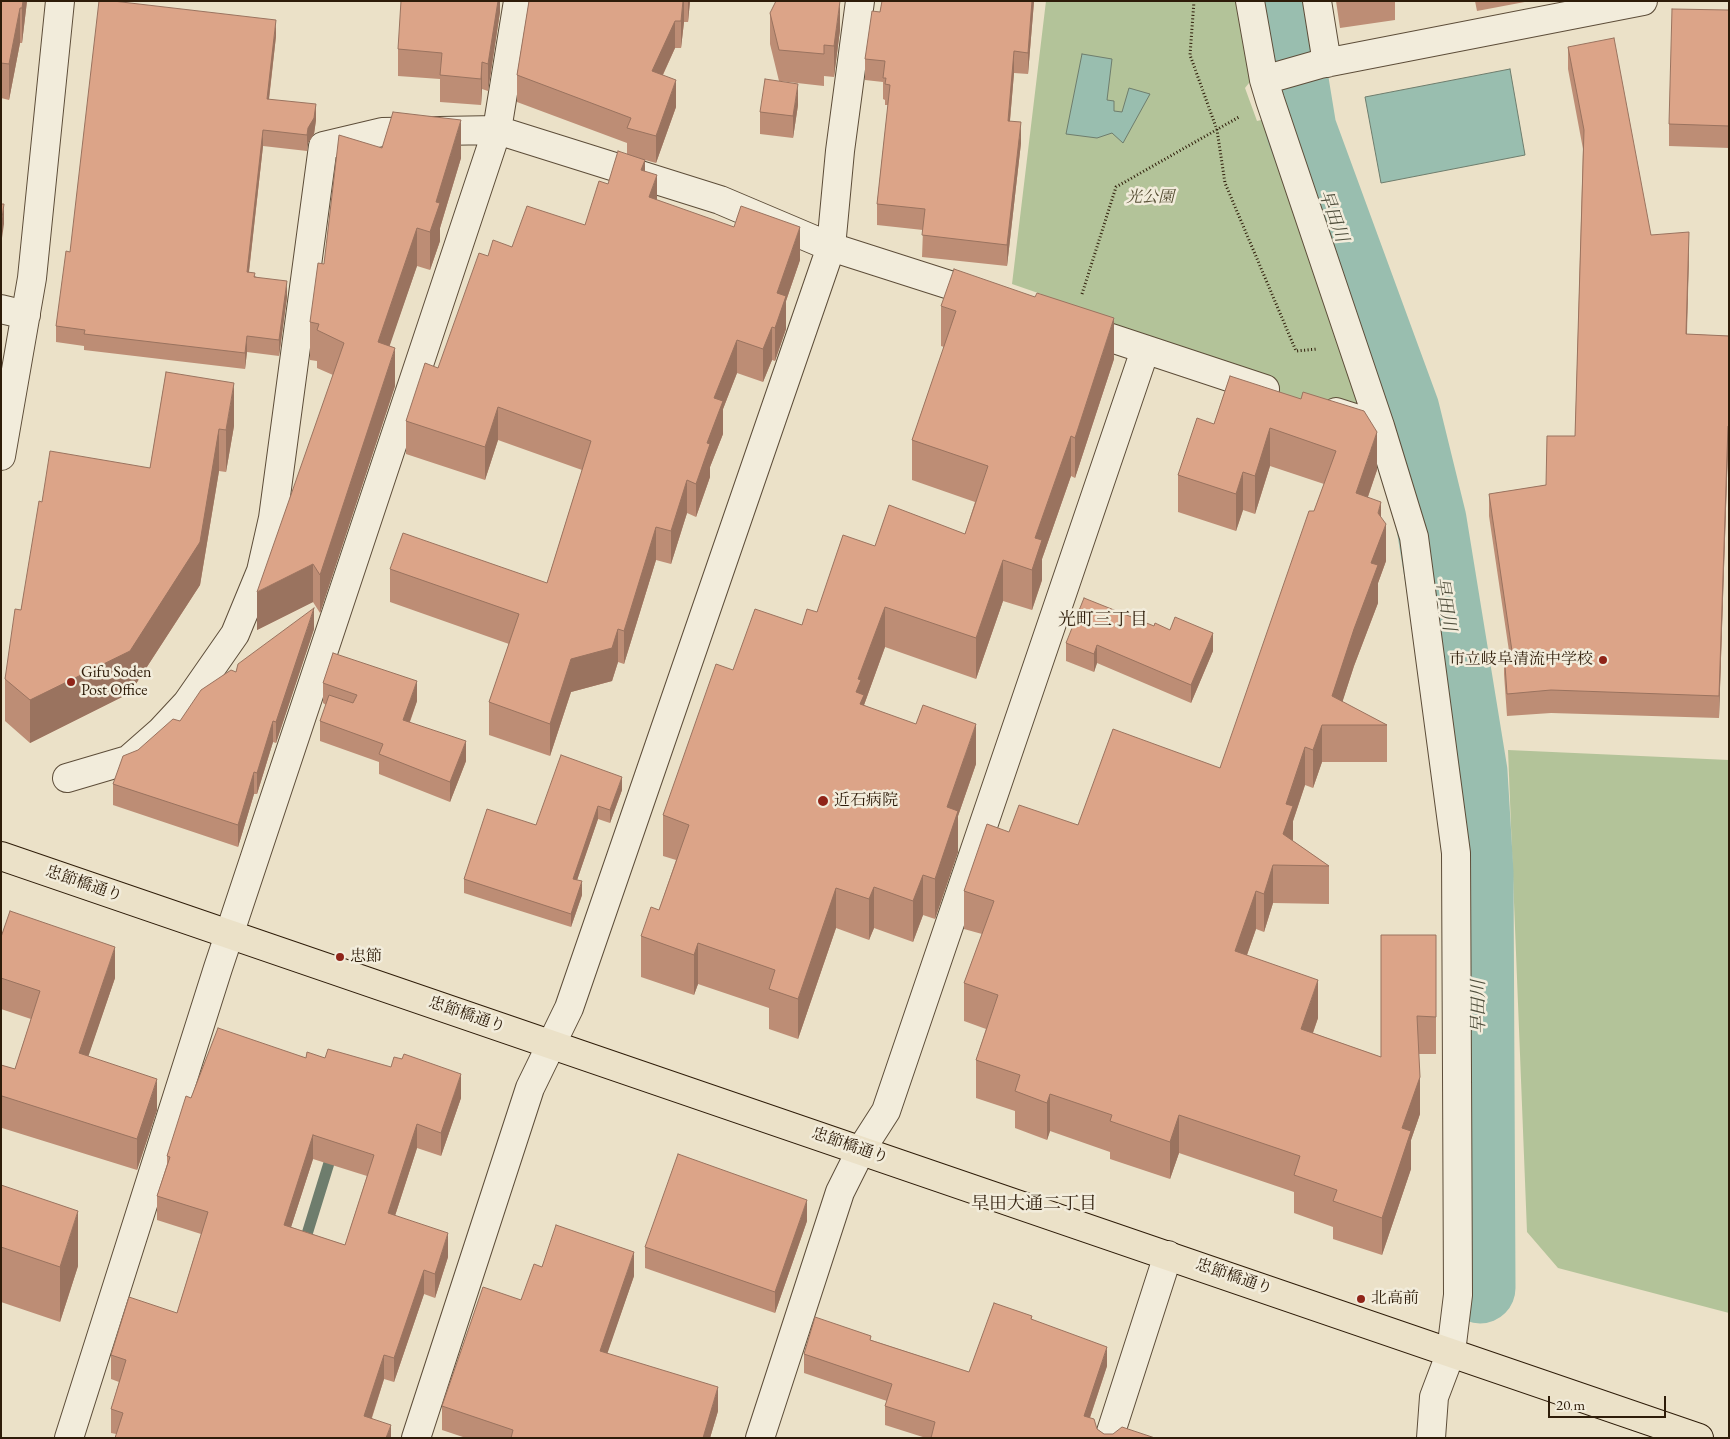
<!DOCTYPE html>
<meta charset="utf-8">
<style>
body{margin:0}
#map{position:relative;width:1730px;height:1439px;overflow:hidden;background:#ebe1c8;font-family:"EB Garamond",serif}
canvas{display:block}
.frame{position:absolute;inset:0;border:2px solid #2e1c09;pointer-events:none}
.scale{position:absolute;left:1548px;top:1396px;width:118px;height:22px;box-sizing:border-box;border:2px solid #2e1c09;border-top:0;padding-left:6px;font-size:15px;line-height:18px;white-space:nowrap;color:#2e1c09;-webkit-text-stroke:4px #f2ecdb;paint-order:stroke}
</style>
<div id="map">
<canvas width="1730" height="1439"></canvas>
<div class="frame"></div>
<div class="scale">20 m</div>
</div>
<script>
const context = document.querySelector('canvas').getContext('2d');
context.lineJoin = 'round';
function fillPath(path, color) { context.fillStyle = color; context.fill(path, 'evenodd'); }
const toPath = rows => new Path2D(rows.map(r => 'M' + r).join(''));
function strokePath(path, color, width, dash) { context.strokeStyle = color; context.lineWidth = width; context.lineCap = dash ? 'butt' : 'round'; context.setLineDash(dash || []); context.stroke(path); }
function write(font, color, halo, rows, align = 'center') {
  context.font = font + ' "EB Garamond","Noto Serif JP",serif'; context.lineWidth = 5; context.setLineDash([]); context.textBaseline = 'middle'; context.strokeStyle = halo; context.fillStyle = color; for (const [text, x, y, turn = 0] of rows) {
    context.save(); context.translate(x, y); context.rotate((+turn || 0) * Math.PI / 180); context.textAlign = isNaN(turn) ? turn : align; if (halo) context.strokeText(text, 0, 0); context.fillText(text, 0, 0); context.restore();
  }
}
fillPath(toPath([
 [1046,1,1247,1,1261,68,1245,88,1257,121,1265,119,1292,129,1365,432,1038,313,1041,294,1012,284],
 [1508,750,1729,760,1729,1313,1558,1268,1527,1232]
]), '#b3c399');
const water = toPath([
 [1082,54,1112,59,1107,100,1114,101,1114,111,1122,112,1129,88,1150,94,1123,143,1112,133,1097,138,1066,134,1082,54],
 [1510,69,1525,155,1381,183,1365,97,1510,69]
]);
fillPath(water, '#99beaf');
strokePath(water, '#6e7d6d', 1);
strokePath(toPath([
 [303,1247,333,1150]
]), '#6e7d6d', 11);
strokePath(toPath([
 [1280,1,1301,129,1404,410,1431,520,1472,772,1478,873,1480,1288]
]), '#99beaf', 71);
const minor = toPath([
 [1250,1,1264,80,1270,100,1380,426,1414,537,1456,853,1458,1295,1451,1352,1434,1397,1431,1438],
 [1317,1,1327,63],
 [1264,80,1320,64,1643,1],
 [1,309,26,315],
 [1078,327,1265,389],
 [1336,412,1380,426],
 [1,456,32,278,60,1],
 [67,778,128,760,161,731,187,703,235,634,261,571,273,518,323,146,382,132,497,130,720,200,831,247,984,296],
 [69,1438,218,968,497,130,518,1],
 [416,1438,530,1088,569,1008,831,247,840,151,860,1],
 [760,1438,840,1192,861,1150,886,1111,1145,350],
 [1109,1438,1168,1255]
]);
const major = toPath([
 [1,856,1699,1438]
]);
strokePath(minor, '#5d4d39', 30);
strokePath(major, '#2e1c09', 30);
strokePath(toPath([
 [1194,1,1190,55,1217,130,1225,183,1296,351,1317,349],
 [1082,294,1116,187,1239,117]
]), '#2e1c09', 3, [1, 2.5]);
strokePath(minor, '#f2ecdb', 28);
strokePath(major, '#ebe1c8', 28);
fillPath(toPath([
 [1,1,27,1,22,43,20,43,9,100,1,98],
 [500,1,500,12,488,91,482,89,481,105,440,102,440,79,398,76,398,49],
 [529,1,690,1,688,22,684,22,681,48,675,48,663,75,676,107,656,163,645,160,645,171,657,200,800,260,786,301,786,329,775,361,772,360,763,382,737,373,723,409,723,434,710,467,710,477,696,517,687,513,671,564,656,560,624,664,618,662,612,681,571,692,550,756,489,735,489,702,509,644,390,602,390,569,547,583,582,470,498,440,485,480,406,454,406,421,438,368,488,256,512,247,585,225,608,184,627,154,627,143,517,102,517,75],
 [882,1,1041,1,1041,2,1034,2,1028,74,1014,73,1010,121,1021,143,1007,266,922,257,923,230,877,225,877,204,888,105,885,105,885,100,883,99,883,82,865,80,865,59,880,12],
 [1336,1,1395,1,1395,20,1340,28],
 [1475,1,1530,1,1477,11],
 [1729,10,1729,148,1669,146,1669,124],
 [770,13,840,30,834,77,824,76,824,86,779,81,770,44],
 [276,36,269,100,316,120,314,134,308,143,307,151,263,146,249,272,287,297,279,356,247,352,245,369,84,350,84,346,56,342,56,326,70,252],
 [1568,47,1651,235,1689,254,1687,334,1729,336,1729,448,1728,448,1719,718,1551,713,1507,716,1504,674,1504,651,1509,651,1489,516,1489,494,1546,485,1575,436,1583,149,1568,69],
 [798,105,793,138,760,134,760,112],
 [382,148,461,158,440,228,440,241,430,270,417,266,389,346,395,386,320,613,313,602,257,630,333,375,317,368,317,361,310,360,310,322],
 [941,306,1114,359,1075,478,1071,476,1042,559,1042,580,1032,610,1003,601,976,679,885,647,864,705,976,764,958,816,958,852,935,919,923,915,913,942,874,928,869,940,836,928,798,1039,769,1029,769,1008,698,984,694,995,641,977,641,936,659,910,676,860,663,856,663,815,733,670,802,625,817,612,875,546,965,534,975,502,912,480,912,440,944,347,941,346],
 [166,372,234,426,226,472,219,471,200,585,130,693,30,743,5,721,5,679,21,610,42,502,150,468],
 [1230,376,1377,470,1368,497,1381,518,1386,561,1378,583,1378,603,1354,666,1342,702,1387,725,1387,762,1322,762,1313,788,1305,785,1293,821,1293,841,1329,866,1329,904,1273,903,1264,932,1256,929,1247,955,1318,1018,1313,1033,1381,1057,1436,935,1436,1054,1419,1054,1420,1114,1411,1140,1411,1169,1382,1255,1333,1239,1333,1227,1294,1213,1294,1192,1179,1153,1170,1179,1110,1159,1110,1152,1050,1131,1047,1140,1015,1128,1015,1111,976,1098,976,1060,986,1029,964,1021,964,983,982,934,964,929,964,891,1009,832,1078,825,1220,768,1324,484,1270,466,1255,514,1243,510,1236,531,1178,512,1178,475,1214,424],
 [1154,626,1170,630,1213,651,1191,703,1097,663,1094,672,1066,661,1066,643],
 [314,629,276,743,273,742,257,794,254,794,238,847,113,805,113,784,138,750,180,721,236,672],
 [323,683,417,701,410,722,466,761,450,802,379,774,379,762,320,741,320,721,326,705,323,703],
 [622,790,610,823,598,819,577,880,582,895,571,927,464,893,464,879,536,825],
 [1,937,115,978,88,1056,157,1110,137,1170,2,1128,1,1065,15,1069,31,1019,1,1009],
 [306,1058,461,1098,441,1156,417,1148,395,1216,448,1257,435,1298,424,1294,394,1382,384,1379,372,1418,391,1438,116,1434,111,1433,111,1409,119,1382,111,1379,111,1355,177,1313,201,1234,157,1220,157,1196,167,1164,167,1156,191,1098],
 [313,1159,367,1176,345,1245,291,1227],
 [1,1185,78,1266,60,1322,1,1302],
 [807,1221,775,1313,645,1268,645,1247],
 [542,1267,634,1276,607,1353,718,1411,710,1438,466,1438,442,1430,442,1406,521,1300],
 [1032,1320,1107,1366,1090,1418,1097,1429,1104,1434,1155,1438,926,1438,885,1425,885,1406,887,1401,804,1373,804,1354,871,1340,969,1372]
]), '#bd8d75');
fillPath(toPath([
 [23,1,27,1,22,43,22,8],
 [498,1,500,1,500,12,488,91,488,64],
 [683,1,684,1,684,22,681,48,681,21],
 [688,1,690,1,688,22],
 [840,1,840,30,834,77,834,46],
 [1032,1,1034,1,1028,74,1028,53],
 [20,8,20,43,9,100,9,64],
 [276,20,276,36,267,115,267,99],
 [675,21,675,48,652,98,652,71],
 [1014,51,1014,73,1008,142,1008,121],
 [482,62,482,89,481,105,481,79],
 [676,80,676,107,656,163,656,136],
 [798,84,798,105,793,138,793,116],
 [316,104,316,120,314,134,308,143,307,151,307,135,308,128],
 [461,120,461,158,440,228,440,241,430,270,430,232,436,202],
 [1021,122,1021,143,1007,266,1007,245],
 [263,130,263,146,247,288,247,272],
 [645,160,645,193,641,170],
 [657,175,657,207,649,197],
 [4,204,4,224,1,245,1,225],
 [800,227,800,260,786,301,786,329,775,361,775,328,777,293],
 [417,228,417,266,378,380,378,342],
 [1689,232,1689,254,1686,356,1686,334],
 [287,281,287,297,279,356,279,340],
 [1114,318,1114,359,1075,478,1075,438],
 [772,327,772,360,763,382,763,349],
 [247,336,247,352,245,369,245,353],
 [737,340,737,373,723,409,723,434,710,467,710,477,696,517,696,484,707,443,714,398],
 [395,348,395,386,320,613,320,575],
 [234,383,234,426,226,472,226,430],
 [498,407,498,440,485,480,485,447],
 [1728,426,1728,448,1719,718,1719,696],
 [1270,428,1270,466,1255,514,1255,476],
 [219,429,219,471,200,585,130,693,30,743,30,700],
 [1377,432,1377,470,1356,531,1356,493],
 [1071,436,1071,476,1042,559,1042,580,1032,610,1032,570,1035,538],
 [1243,472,1243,510,1236,531,1236,494],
 [687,480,687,513,671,564,671,531],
 [1381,502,1381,536,1386,524,1386,561,1378,583,1378,603,1354,666,1335,725,1332,696,1371,563,1378,513],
 [656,527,656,560,624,664,624,631],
 [1003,560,1003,601,976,679,976,638],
 [313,564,313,602,257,630,257,592],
 [885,607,885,647,864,705,864,735,856,692,858,679],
 [314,608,314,629,276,743,276,722],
 [618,629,618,662,612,681,571,692,550,756,550,724,571,659],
 [1213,633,1213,651,1191,703,1191,685],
 [1097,645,1097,663,1094,672,1094,654],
 [417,681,417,701,403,740,403,720],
 [273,721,273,742,257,794,257,773],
 [976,724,976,764,958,816,958,852,935,919,935,879,947,807],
 [1322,725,1322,762,1313,788,1313,750],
 [466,741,466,761,450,802,450,782],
 [1305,747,1305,785,1293,821,1293,844,1283,834,1286,804],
 [254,772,254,794,238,847,238,825],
 [622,777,622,790,610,823,610,810],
 [598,806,598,819,573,892,573,879],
 [1273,865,1273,903,1264,932,1264,894],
 [923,875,923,915,913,942,913,901],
 [582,881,582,895,571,927,571,914],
 [874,887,874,928,869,940,869,899],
 [836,888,836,928,798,1039,798,999],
 [1256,891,1256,929,1235,989,1235,951],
 [698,943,698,984,694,995,694,955],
 [115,947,115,978,79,1084,79,1053],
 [1318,980,1318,1018,1301,1066,1301,1029],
 [461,1074,461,1098,441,1156,441,1133],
 [1420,1077,1420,1114,1411,1140,1411,1169,1382,1255,1382,1218,1402,1128],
 [157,1079,157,1110,137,1170,137,1139],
 [1050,1094,1050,1131,1047,1140,1047,1103],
 [2,1096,2,1128,1,1130,1,1099],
 [1179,1115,1179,1153,1170,1179,1170,1142],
 [417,1124,417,1148,388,1237,388,1213],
 [313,1135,313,1159,284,1249,284,1225],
 [807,1200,807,1221,775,1313,775,1292],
 [78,1211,78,1266,60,1322,60,1267],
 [448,1233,448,1257,435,1298,435,1274],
 [634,1252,634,1276,600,1375,600,1351],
 [424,1270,424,1294,394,1382,394,1358],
 [1107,1347,1107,1366,1084,1435,1084,1416],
 [384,1355,384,1379,365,1438,364,1416],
 [718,1387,718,1411,710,1438,703,1438],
 [391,1425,391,1438,386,1438]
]), '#9a735f');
const building = toPath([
 [1,1,23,1,22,8,20,8,9,64,1,63,1,1],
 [99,1,113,1,276,20,267,99,316,104,314,118,308,128,307,135,263,130,247,272,255,273,254,277,287,281,279,340,247,336,245,353,84,334,85,330,56,326,66,251,70,252,99,1],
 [401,1,498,1,488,64,482,62,481,79,440,75,442,53,398,49,401,1],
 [529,1,683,1,681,21,675,21,652,71,676,80,656,136,627,128,631,118,517,75,529,1],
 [776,1,840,1,834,46,824,45,824,54,779,50,770,13,776,1],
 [882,1,1032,1,1028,53,1014,51,1008,121,1021,122,1007,245,922,235,925,209,877,204,890,85,885,84,886,78,883,78,885,61,865,59,872,11,880,12,882,1],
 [1672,9,1729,10,1729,126,1669,124,1672,9],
 [1614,38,1651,235,1689,232,1686,334,1729,336,1729,426,1728,426,1719,696,1551,690,1507,694,1504,651,1512,651,1489,494,1546,485,1547,436,1575,436,1584,130,1568,47,1614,38],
 [765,79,798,84,793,116,760,112,765,79],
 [393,112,461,120,436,202,440,203,430,232,417,228,378,342,395,348,320,575,313,564,257,592,344,343,317,330,319,324,310,322,318,263,324,264,339,135,382,148,393,112],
 [618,151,645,160,641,170,657,175,649,197,734,227,741,206,800,227,777,293,786,296,775,328,772,327,763,349,737,340,714,398,723,401,707,443,710,444,696,484,687,480,671,531,656,527,624,631,618,629,612,648,571,659,550,724,489,702,519,614,390,569,403,533,547,583,591,441,498,407,485,447,406,421,425,363,438,368,479,253,488,256,493,240,512,247,527,206,585,225,599,181,608,184,618,151],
 [1,204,4,204,1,225,1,204],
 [954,269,1035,297,1037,293,1114,318,1075,438,1071,436,1035,538,1042,540,1032,570,1003,560,976,638,885,607,858,679,861,680,856,692,864,695,860,704,916,724,923,705,976,724,947,807,958,811,935,879,923,875,913,901,874,887,869,899,836,888,798,999,769,989,775,970,698,943,694,955,641,936,651,907,659,910,689,825,663,815,716,664,733,670,755,609,802,625,807,609,817,612,843,535,875,546,889,505,965,534,988,466,912,440,956,311,941,306,954,269],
 [166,372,234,383,226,430,219,429,200,542,130,651,30,700,5,679,15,609,21,610,39,501,42,502,50,451,150,468,166,372],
 [1230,376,1301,399,1303,392,1364,411,1377,432,1356,493,1381,502,1378,513,1386,524,1371,563,1378,565,1354,629,1332,696,1387,725,1322,725,1313,750,1305,747,1286,804,1293,806,1283,834,1329,866,1273,865,1264,894,1256,891,1235,951,1318,980,1301,1029,1381,1057,1381,935,1436,935,1436,1017,1417,1016,1420,1077,1402,1128,1411,1131,1382,1218,1333,1201,1337,1190,1294,1175,1300,1156,1179,1115,1170,1142,1110,1121,1112,1115,1050,1094,1047,1103,1015,1091,1020,1075,976,1060,998,995,964,983,994,901,964,891,987,824,1009,832,1019,805,1078,825,1113,729,1220,768,1309,511,1314,511,1336,451,1270,428,1255,476,1243,472,1236,494,1178,475,1197,418,1214,424,1230,376],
 [1084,598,1154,626,1155,623,1170,630,1175,617,1213,633,1191,685,1097,645,1094,654,1066,643,1084,598],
 [314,608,276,722,273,721,257,773,254,772,238,825,113,784,123,756,138,750,173,719,180,721,201,690,231,670,236,672,238,664,314,608],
 [333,653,417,681,403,720,466,741,450,782,379,754,383,744,320,721,329,695,353,703,357,695,323,683,333,653],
 [561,755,622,777,610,810,598,806,573,879,582,881,571,914,464,879,487,809,536,825,561,755],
 [10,911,115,947,79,1053,157,1079,137,1139,2,1096,1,1099,1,1065,15,1069,40,991,1,978,1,937,10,911],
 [218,1028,306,1058,307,1052,325,1058,328,1049,391,1067,394,1057,402,1059,404,1054,461,1074,441,1133,417,1124,388,1213,448,1233,435,1274,424,1270,394,1358,384,1355,364,1416,391,1425,386,1438,115,1438,123,1413,111,1409,126,1360,111,1355,129,1297,177,1313,208,1212,157,1196,170,1157,167,1156,186,1096,191,1098,218,1028],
 [313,1135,374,1155,345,1245,284,1225,313,1135],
 [678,1154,807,1200,775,1292,645,1247,678,1154],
 [1,1185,78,1211,60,1267,1,1247,1,1185],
 [556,1225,634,1252,600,1351,718,1387,703,1438,511,1438,513,1430,442,1406,483,1287,521,1300,534,1264,542,1267,556,1225],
 [994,1303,1032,1316,1031,1319,1107,1347,1084,1416,1094,1419,1097,1429,1104,1434,1113,1434,1122,1427,1155,1438,931,1438,935,1422,885,1406,892,1384,804,1354,815,1317,871,1336,870,1340,969,1372,994,1303]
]);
fillPath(building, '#dca488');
strokePath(building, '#9a735f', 1);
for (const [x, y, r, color] of [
 [1603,660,5,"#8f2418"],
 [71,682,5,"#8f2418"],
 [823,801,6,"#8f2418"],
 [340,957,5,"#8f2418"],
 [1361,1299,5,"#8f2418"]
]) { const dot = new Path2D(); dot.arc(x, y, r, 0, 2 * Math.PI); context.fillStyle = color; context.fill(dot); strokePath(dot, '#f2ecdb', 2); }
write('italic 16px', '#564e34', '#f2ecdb', [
 ["光公園",1150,198]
]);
write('16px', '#2e1c09', '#f2ecdb', [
 ["市立岐阜清流中学校",1593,660,"right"],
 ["Gifu Soden",81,673],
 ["Post Office",81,691],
 ["近石病院",834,801],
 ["忠節",350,957],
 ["北高前",1371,1299]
], 'left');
write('16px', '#2e1c09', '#f2ecdb', [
 ["忠節橋通り",84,884,19],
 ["忠節橋通り",467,1015,19],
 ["忠節橋通り",850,1146,19],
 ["忠節橋通り",1234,1277,19]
]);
write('italic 18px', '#4e4d3b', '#f2ecdb', [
 ["早田川",1333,216,70],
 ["早田川",1445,604,81],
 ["早田川",1479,1007,-90]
]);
write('18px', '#2e1c09', '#f2ecdb', [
 ["光町三丁目",1103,620],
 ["早田大通二丁目",1034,1204]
]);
</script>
